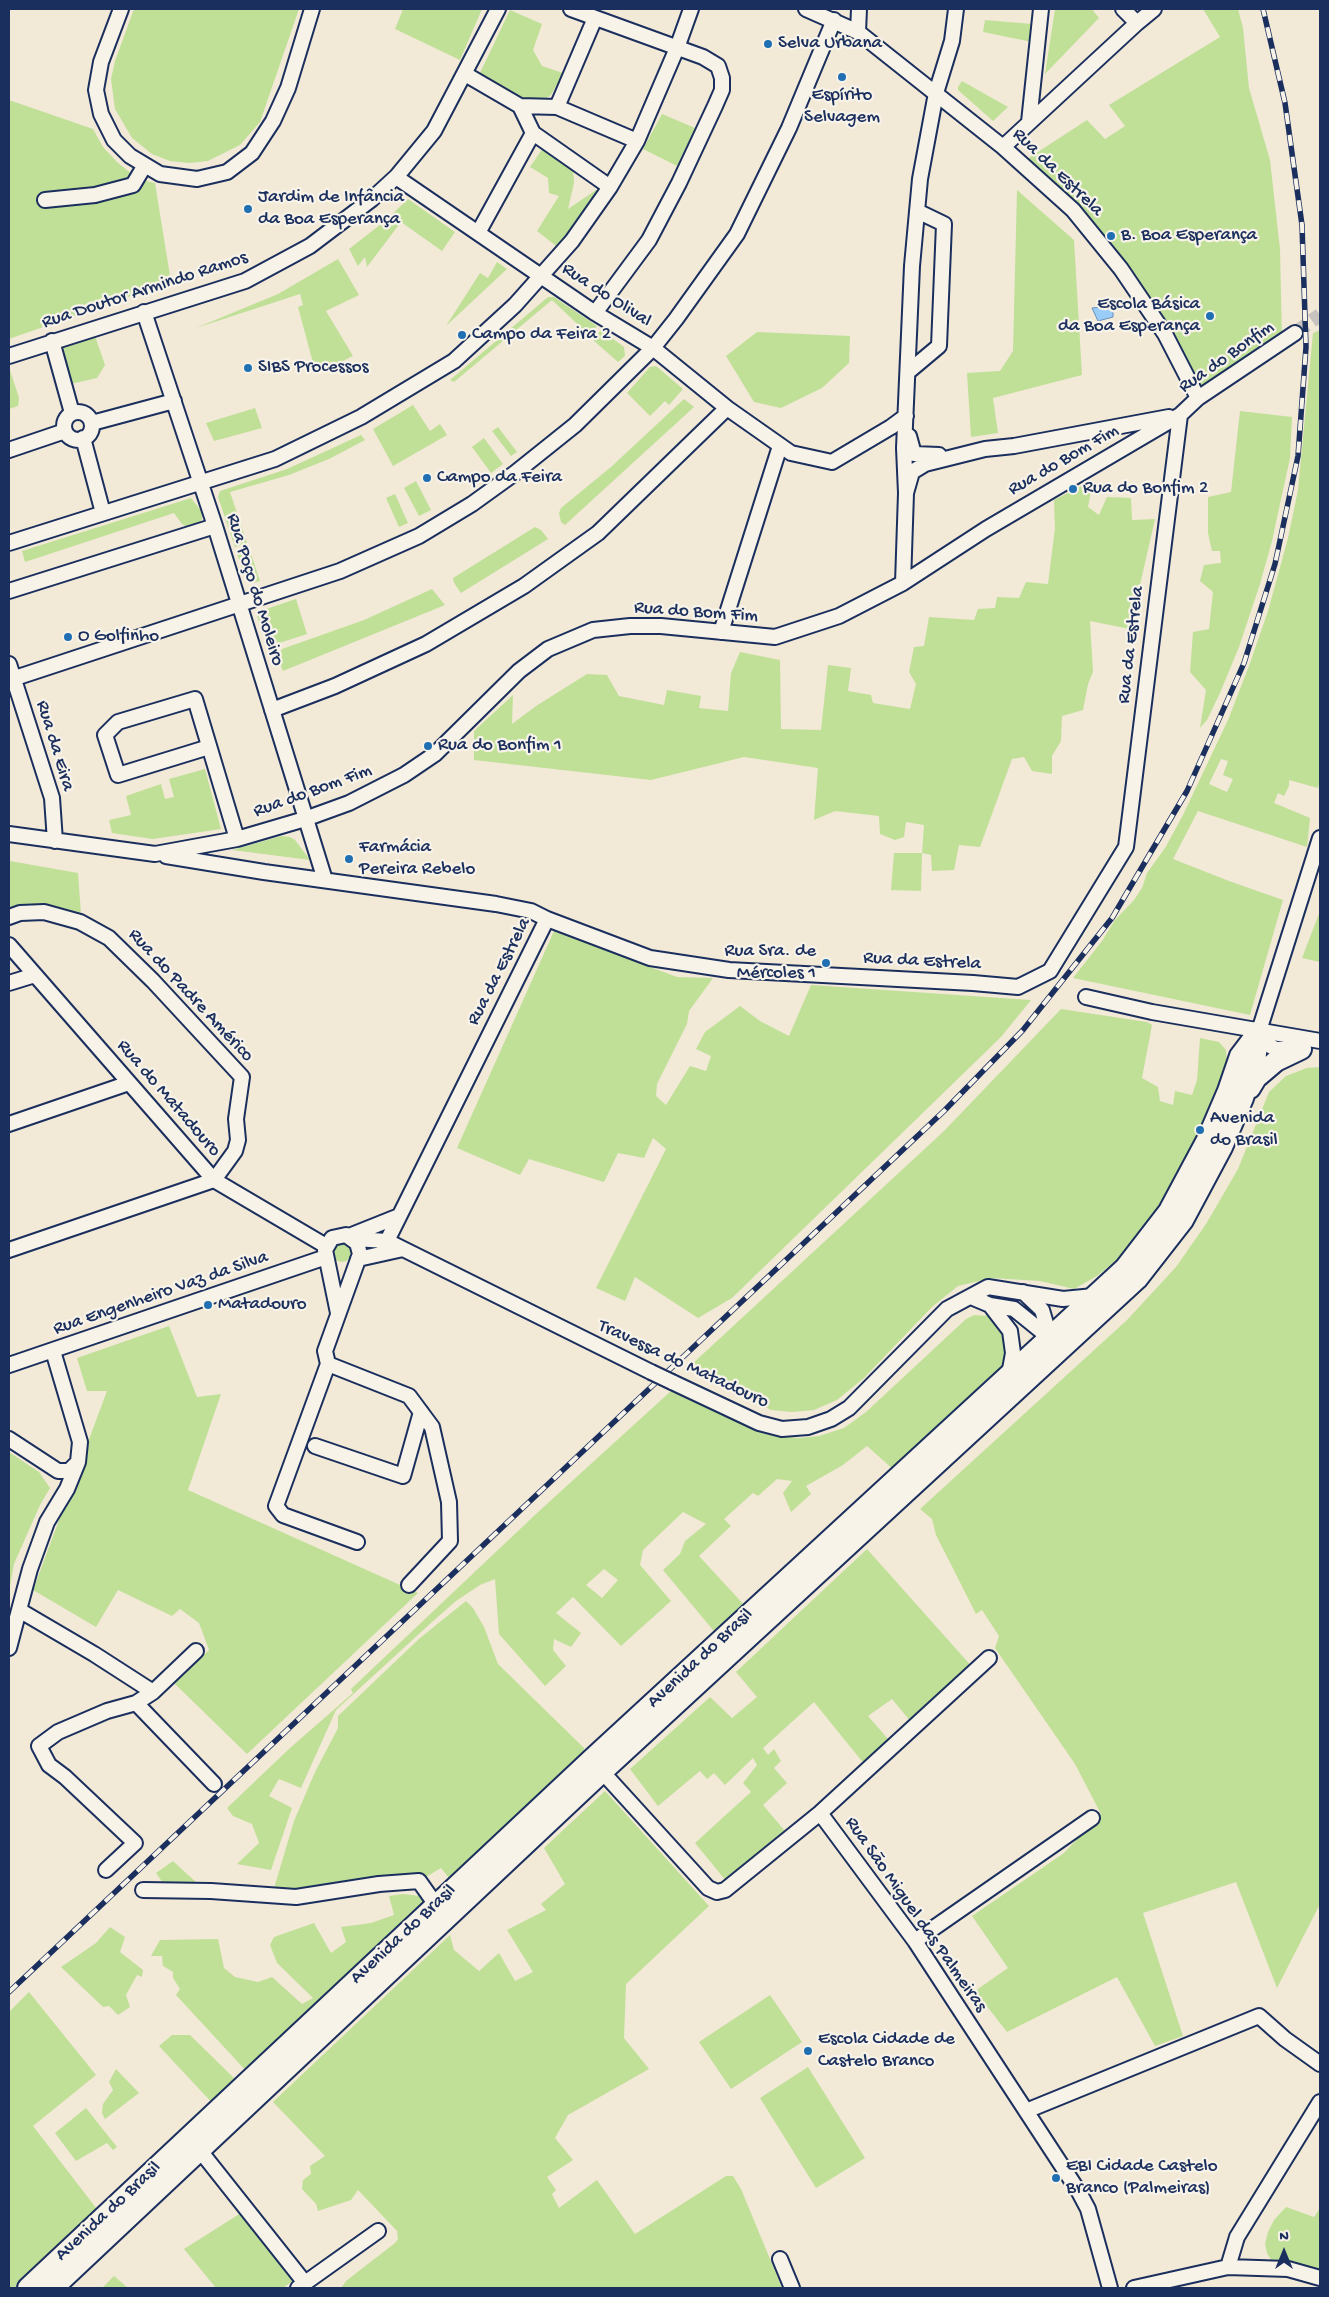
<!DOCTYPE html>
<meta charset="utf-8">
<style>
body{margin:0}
#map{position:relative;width:1329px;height:2297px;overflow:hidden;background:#f2e9d7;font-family:"Gochi Hand",sans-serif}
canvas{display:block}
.frame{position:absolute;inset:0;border:10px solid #1b2f5e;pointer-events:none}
.north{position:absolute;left:1259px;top:2227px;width:50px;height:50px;-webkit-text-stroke:4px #f7f3e8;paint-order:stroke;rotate:0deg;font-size:14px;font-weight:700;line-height:20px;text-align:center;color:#1b2f5e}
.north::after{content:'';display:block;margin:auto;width:18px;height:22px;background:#1b2f5e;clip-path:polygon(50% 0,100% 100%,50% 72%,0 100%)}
</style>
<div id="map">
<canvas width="1329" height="2297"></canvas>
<div class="frame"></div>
<div class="north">N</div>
</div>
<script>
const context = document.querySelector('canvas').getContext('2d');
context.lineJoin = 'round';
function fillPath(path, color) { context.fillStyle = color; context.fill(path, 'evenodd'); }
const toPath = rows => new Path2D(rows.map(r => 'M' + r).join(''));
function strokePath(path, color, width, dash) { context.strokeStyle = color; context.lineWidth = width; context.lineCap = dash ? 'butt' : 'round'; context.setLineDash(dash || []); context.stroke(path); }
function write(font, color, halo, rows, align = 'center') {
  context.font = font + ' "Gochi Hand",sans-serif'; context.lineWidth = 4.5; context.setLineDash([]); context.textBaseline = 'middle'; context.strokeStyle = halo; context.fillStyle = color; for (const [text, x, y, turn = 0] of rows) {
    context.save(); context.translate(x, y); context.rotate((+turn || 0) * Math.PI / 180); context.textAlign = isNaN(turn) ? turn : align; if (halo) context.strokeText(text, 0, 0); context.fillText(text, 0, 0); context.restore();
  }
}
fillPath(toPath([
 [134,9,299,9,260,122,240,145,208,161,189,163,170,161,152,154,132,138,115,109,111,79,115,61],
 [403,9,482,9,460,60,395,29],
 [1055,9,1092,9,1099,18,1045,74],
 [1203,9,1238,9,1243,28,1249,88,1270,160,1280,249,1282,341,1198,398,1165,334,1086,226,1021,163,1087,120,1105,139,1125,126,1109,105,1220,37],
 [510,10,542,24,533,50,542,66,563,73,551,95,543,100,524,100,479,75],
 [985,20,1032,24,1032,42,983,32],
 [962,81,1008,107,993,121,958,90,958,87],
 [9,100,93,129,103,147,117,162,138,179,155,183,171,282,9,339],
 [662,114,695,128,677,166,643,149],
 [543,148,573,166,574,183,568,209,599,188,560,249,537,231,559,196,549,193,548,178,530,167],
 [1017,190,1074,240,1082,375,993,398,998,433,971,437,967,373,1000,371,1013,351],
 [408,199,455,232,442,251,401,222,367,267,365,257,358,266,349,249,385,221],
 [338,259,359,295,326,311,353,356,316,374,298,307,303,305,300,294,196,328,278,294],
 [497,262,507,269,446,326,480,273,488,278],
 [548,297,554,297,597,326,589,335,552,300,454,382,450,380],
 [601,330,624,347,625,356,618,362,593,340],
 [1320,330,1320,780,1318,788,1289,780,1289,786,1284,796,1278,793,1274,803,1310,818,1307,847,1198,811,1173,859,1229,881,1283,900,1250,1015,1073,978,1102,941,1115,920,1134,900,1142,888,1147,873,1165,848,1183,815,1228,720,1250,663,1268,611,1288,538,1298,490,1313,333],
 [1221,759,1228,761,1223,775,1233,779,1227,792,1209,784],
 [757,332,850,336,849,363,822,388,781,408,754,402,726,356],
 [95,336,105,365,97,378,71,384,63,347],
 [656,366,683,389,669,405,665,401,650,416,627,393,650,367],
 [10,370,19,398,18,406,9,409],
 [684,399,694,407,565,525,561,522,559,513,561,508,611,467],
 [413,405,430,431,440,424,447,435,393,466,373,429],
 [255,408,262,428,214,441,206,423],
 [1240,411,1292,417,1290,458,1272,541,1260,584,1239,647,1220,693,1207,720,1200,728,1206,690,1190,672,1193,632,1209,629,1213,592,1200,581,1204,565,1221,563,1220,551,1212,551,1208,533,1208,497,1231,492],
 [498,427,517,452,511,456,492,431],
 [361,435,365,440,329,459,289,475,230,492,247,543,235,547,218,497,220,491,287,469],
 [484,438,503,464,491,473,472,447],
 [1093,480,1088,507,1099,515,1107,497,1131,498,1132,520,1155,519,1130,629,1090,621,1093,672,1088,684,1083,710,1062,716,1061,741,1052,756,1052,774,1032,771,1024,757,1012,759,980,847,959,845,954,870,932,871,931,855,922,853,921,891,891,890,894,853,922,853,924,825,906,822,904,837,895,840,880,834,879,816,835,811,814,820,818,768,744,757,651,780,474,760,474,731,513,695,512,724,536,706,587,674,607,675,619,696,664,705,667,690,701,696,699,708,728,711,731,673,740,652,780,660,781,729,821,730,828,665,851,668,848,691,871,695,873,703,910,709,916,684,909,672,914,647,924,646,929,617,974,620,978,609,995,608,997,597,1019,598,1026,582,1048,584,1055,528,1054,500],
 [416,481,431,510,419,516,404,488],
 [395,494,408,523,399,527,386,498],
 [191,498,202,512,202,519,197,525,189,528,182,524,174,513,25,562,22,551],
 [535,527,541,530,548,539,461,593,454,583,453,578],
 [249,548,260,581,253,583,245,579,237,553],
 [432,589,445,605,283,671,277,657,282,649,364,620],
 [296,599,307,634,267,647,257,615,263,610],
 [205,769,221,829,153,839,112,833,109,820,131,815,126,796,161,784,165,799,174,797,169,779],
 [282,836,290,837,295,840,310,860,232,850],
 [10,861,78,873,81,914,9,911],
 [1320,911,1320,962,1302,958],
 [554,931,677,977,713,978,689,1011,687,1024,657,1084,656,1096,666,1105,690,1066,706,1071,711,1056,696,1049,705,1032,740,1006,760,1021,789,1036,811,985,1031,1000,1001,1037,732,1298,698,1318,635,1277,625,1301,596,1288,666,1149,653,1138,644,1158,618,1153,604,1182,529,1159,520,1175,457,1148],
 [1061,1009,1147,1022,1152,1025,1142,1078,1158,1087,1160,1101,1173,1105,1175,1091,1192,1095,1197,1080,1200,1038,1219,1042,1226,1050,1227,1064,1208,1126,1164,1203,1119,1258,1097,1276,1074,1289,1040,1281,992,1278,958,1286,932,1307,864,1378,837,1400,814,1410,792,1412,771,1410,690,1366,944,1131],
 [1320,1067,1320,1904,1277,1988,1236,1882,1143,1913,1183,2036,1155,2046,1117,1977,1007,2032,975,1991,1008,1968,972,1916,1064,1853,1101,1814,1075,1764,995,1648,999,1636,982,1610,976,1614,936,1535,932,1519,920,1509,1127,1320,1176,1267,1206,1224,1238,1169,1269,1092,1286,1076,1307,1068],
 '332 1252a10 10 0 1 1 20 0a10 10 0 1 1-20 0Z',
 [974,1315,990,1316,997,1322,1006,1338,1006,1354,1003,1363,997,1373,948,1417,895,1471,867,1446,843,1465,806,1486,811,1494,791,1512,783,1493,792,1481,777,1479,758,1496,753,1493,724,1519,731,1526,699,1556,747,1608,718,1636,663,1570,680,1554,685,1541,706,1524,683,1512,643,1550,640,1565,671,1601,621,1646,573,1597,556,1613,581,1633,571,1647,554,1639,553,1650,566,1666,545,1686,499,1634,495,1579,480,1585,456,1601,432,1622,336,1710,301,1788,279,1779,269,1796,292,1808,271,1870,237,1864,259,1843,252,1824,233,1816,227,1808,290,1748,353,1693,351,1689,537,1513,671,1391,757,1431,773,1436,799,1438,819,1436,844,1428,866,1412,966,1319],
 [604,1569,618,1580,602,1598,586,1585],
 [169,1326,197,1397,221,1394,188,1490,418,1593,247,1754,174,1683,209,1650,199,1623,180,1609,172,1616,118,1590,96,1627,33,1590,107,1391,87,1391,77,1358],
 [9,1452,39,1472,50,1488,40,1505,14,1564,9,1591],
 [867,1549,974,1669,911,1722,892,1699,868,1716,889,1740,865,1765,814,1702,763,1748,768,1755,774,1749,781,1761,774,1768,787,1783,763,1805,785,1831,727,1882,695,1843,751,1792,743,1783,757,1765,753,1758,725,1785,714,1773,707,1779,700,1771,658,1806,630,1769,710,1697,732,1718,757,1697,736,1672],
 [466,1601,473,1608,484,1627,498,1664,584,1748,583,1768,456,1887,441,1868,419,1881,272,1895,294,1821,315,1772,338,1728,338,1716,420,1638],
 [605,1791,709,1906,626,1984,624,2038,649,2069,568,2115,555,2138,573,2160,547,2177,556,2190,552,2194,559,2208,597,2180,635,2234,726,2176,733,2176,741,2189,782,2288,341,2288,346,2281,395,2243,398,2239,397,2231,358,2190,351,2200,318,2211,316,2204,302,2189,303,2180,311,2174,310,2166,325,2156,273,2102,450,1935,454,1950,479,1971,499,1953,515,1981,533,1972,507,1930,546,1910,541,1904,565,1884,544,1848],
 [173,1861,198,1884,163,1883,156,1873],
 [403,1894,420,1896,427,1907,248,2073,176,1995,180,1989,173,1978,173,1972,163,1966,162,1956,151,1956,160,1940,218,1939,224,1968,235,1977,258,1982,272,1977,302,2004,313,1998,277,1963,270,1945,274,1937,314,1923,331,1953,346,1942,341,1927,371,1923,394,1915,389,1896],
 [110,1927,125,1937,120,1952,143,1970,142,1977,137,1975,126,1995,130,2007,118,2015,109,2006,103,2007,61,1967,96,1943],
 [29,1992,96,2075,33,2126,100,2213,20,2288,9,2288,9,2012],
 [770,1995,802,2042,731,2089,699,2042],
 [172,2035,190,2035,238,2082,215,2106,159,2046],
 [808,2067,865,2158,816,2188,760,2098],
 [116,2069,139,2093,105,2119,102,2113,103,2104,113,2090,109,2082],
 [86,2108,117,2147,113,2150,107,2143,76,2161,55,2133],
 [1286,2207,1314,2217,1320,2208,1320,2273,1272,2262,1267,2253,1265,2244,1268,2232,1274,2220],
 [241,2213,294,2280,283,2288,216,2288,184,2249],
 [114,2276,128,2288,102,2288]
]), '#c0e098');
const water = toPath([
 [1113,306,1113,317,1098,321,1092,308,1113,306]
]);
fillPath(water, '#99cdf7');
strokePath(water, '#678eba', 1);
strokePath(toPath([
 [1295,333,1320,315]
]), '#c7c4bf', 14, [14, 7]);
const street = toPath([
 [121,9,101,62,96,90,101,114,114,140,130,156,160,174,197,179,227,172,252,153,273,121,288,88,312,9],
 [571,9,703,57,718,66,722,78,722,90,715,106,679,183,649,240,595,313],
 [806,9,858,32,1003,147,1073,210,1121,269,1165,334,1198,398],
 [1137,23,1154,9],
 [858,32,859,9],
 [465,74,520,106,533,133,610,187],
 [520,106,557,107,637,141],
 [557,107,595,18],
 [1029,122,1041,9],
 [1003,147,1137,23,1123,9],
 [396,177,595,313,653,348,727,408,791,453,832,462,891,427,906,416],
 [45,200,95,195,133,185,145,165],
 [478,233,533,133],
 [144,312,215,526,325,880],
 [52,341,72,413],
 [9,356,245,281,310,246,372,199,397,176,434,131,498,9],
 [908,372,939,346,944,224,917,211],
 '64 426a14 14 0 1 1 28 0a14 14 0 1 1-28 0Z',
 [92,423,174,401],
 [909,436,914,454,939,455],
 [83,438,103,513],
 [9,450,65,431],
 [906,493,904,448,912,266,920,179,936,93,952,41,956,9],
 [9,543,275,459,361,417,454,361,515,305,572,241,610,187,637,141,677,48,691,9],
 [903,583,906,493,912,472,925,464,985,449,1014,446,1169,417],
 [9,591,215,526],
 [721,632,780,446],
 [9,664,52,798,55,841],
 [9,680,340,571,419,536,472,504,515,473,575,425,653,348,676,319,737,234,789,128,834,20],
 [272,710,335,686,426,644,524,586,598,533,727,408],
 [209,747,118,775,105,735,118,722,195,699,237,839],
 [9,834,155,854,237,839,305,819,349,803,404,775,435,754,519,671,548,649,593,630,630,626,661,626,775,637,839,616,903,583,986,529,1180,415,1198,398,1295,333],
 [166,856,264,872,496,904,531,911,547,919],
 [9,917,20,913,44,912,80,922,109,938,153,981,242,1077,236,1119,238,1140,235,1151,214,1180],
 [9,945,214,1180,326,1246],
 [9,983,35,975],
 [1086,997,1152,1012,1320,1041],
 [1259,1031,1320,838],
 [1259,1031,1266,1044,1276,1049,1294,1049],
 [9,1124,129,1083],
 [349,1236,399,1216],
 [354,1239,387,1241,651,1372],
 [387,1241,547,919,650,958,729,970,973,983,1018,987,1050,971,1126,847,1180,415],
 [9,1250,214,1180],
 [358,1259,403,1249],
 [1023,1292,1042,1310,1050,1337],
 [971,1297,990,1305,1014,1309,1056,1343],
 [990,1305,1010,1331,1013,1353,1009,1375],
 [338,1313,325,1250,332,1238,346,1235,357,1243,360,1254,325,1351,328,1364,409,1396,432,1427,449,1502,450,1541,409,1585],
 [328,1364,276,1506,283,1515,357,1542],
 [9,1365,326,1257],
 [672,1382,759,1423,782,1429,808,1427,831,1419,849,1408,947,1309,988,1287,1063,1299,1094,1296],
 [9,1439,58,1471,69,1471,78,1462,80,1442,53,1351],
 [315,1446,403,1476,421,1412],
 [78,1462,67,1489,47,1522,30,1569,19,1610,94,1654,153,1692,136,1703,107,1711,58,1732,39,1746,49,1765,65,1777,135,1843,106,1870],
 [9,1648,19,1610],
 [153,1692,196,1651],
 [136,1703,214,1784],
 [597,1766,708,1888,717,1892,725,1890,820,1813,989,1658],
 [820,1813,915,1941,1079,2192,1088,2209,1110,2288],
 [143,1890,211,1891,296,1897,379,1884,419,1881,436,1905],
 [915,1941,1092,1818],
 [1026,2111,1259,2016,1285,2039,1320,2064],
 [194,2143,305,2283,298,2288],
 [780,2259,792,2288],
 [1228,2267,1237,2237,1320,2102],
 [305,2283,378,2231],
 [1134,2288,1228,2267,1288,2269,1320,2278]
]);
const secondary = toPath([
 [1250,1088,1256,1078,1276,1061,1301,1049],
 [28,2288,592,1759,1125,1268,1169,1211,1207,1140,1228,1091,1240,1056,1259,1031],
 [53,2288,603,1771,1137,1279,1183,1220,1222,1147,1243,1098,1255,1060,1259,1032]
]);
strokePath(street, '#1b2f5e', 18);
strokePath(secondary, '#1b2f5e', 24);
strokePath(street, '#f7f3e8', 14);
strokePath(secondary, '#f7f3e8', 20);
const rail = toPath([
 [9,1992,944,1111,1023,1030,1112,918,1187,791,1244,663,1275,564,1298,456,1306,347,1302,225,1285,103,1263,9]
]);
strokePath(rail, '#1b2f5e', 5.5);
strokePath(rail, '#f7f3e8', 4, [11]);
const streetBridge = toPath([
 [651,1372,672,1382]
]);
strokePath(streetBridge, '#1b2f5e', 18, []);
strokePath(streetBridge, '#f7f3e8', 14);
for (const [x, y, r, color] of [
 [768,44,5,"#1f6fb2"],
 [842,77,5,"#1f6fb2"],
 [248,209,5,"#1f6fb2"],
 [1111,236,5,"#1f6fb2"],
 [1210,316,5,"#1f6fb2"],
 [462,335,5,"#1f6fb2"],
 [248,368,5,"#1f6fb2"],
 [427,478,5,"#1f6fb2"],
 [1073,489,5,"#1f6fb2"],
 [68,637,5,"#1f6fb2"],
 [428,746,5,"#1f6fb2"],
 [349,859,5,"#1f6fb2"],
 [826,963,5,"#1f6fb2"],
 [1200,1130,5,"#1f6fb2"],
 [208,1305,5,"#1f6fb2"],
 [808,2051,5,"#1f6fb2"],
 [1056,2178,5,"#1f6fb2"]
]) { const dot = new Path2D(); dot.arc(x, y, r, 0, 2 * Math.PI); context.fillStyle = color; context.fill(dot); strokePath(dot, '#f7f3e8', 2); }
write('19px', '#1b2f5e', '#f7f3e8', [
 ["Selva Urbana",778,44],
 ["Espírito",842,96,"center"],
 ["Selvagem",842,118,"center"],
 ["Jardim de Infância",258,198],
 ["da Boa Esperança",258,220],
 ["B. Boa Esperança",1121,236],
 ["Escola Básica",1200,305,"right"],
 ["da Boa Esperança",1200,327,"right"],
 ["Campo da Feira 2",472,335],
 ["SIBS Processos",258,368],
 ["Campo da Feira",437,478],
 ["Rua do Bonfim 2",1083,489],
 ["O Golfinho",78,637],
 ["Rua do Bonfim 1",438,746],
 ["Farmácia",359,848],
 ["Pereira Rebelo",359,870],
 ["Rua Sra. de",816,952,"right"],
 ["Mércoles 1",816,974,"right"],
 ["Avenida",1210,1119],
 ["do Brasil",1210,1141],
 ["Matadouro",218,1305],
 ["Escola Cidade de",818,2040],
 ["Castelo Branco",818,2062],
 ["EBI Cidade Castelo",1066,2167],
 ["Branco (Palmeiras)",1066,2189]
], 'left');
write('19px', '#1b2f5e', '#f7f3e8', [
 ["Rua da Estrela",1057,173,44],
 ["Rua Doutor Armindo Ramos",145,291,-18],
 ["Rua do Olival",606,296,33],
 ["Rua do Bonfim",1227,358,-35],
 ["Rua do Bom Fim",1064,461,-30],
 ["Rua Poço do Moleiro",254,590,73],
 ["Rua do Bom Fim",696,613,4],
 ["Rua da Estrela",1132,645,-83],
 ["Rua da Eira",54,746,73],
 ["Rua do Bom Fim",313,792,-20],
 ["Rua da Estrela",922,962,3],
 ["Rua da Estrela",500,972,-63],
 ["Rua do Padre Américo",190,996,47],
 ["Rua do Matadouro",168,1099,49],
 ["Rua Engenheiro Vaz da Silva",161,1294,-19],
 ["Travessa do Matadouro",683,1365,25],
 ["Avenida do Brasil",701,1659,-43],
 ["Rua São Miguel das Palmeiras",915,1915,55],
 ["Avenida do Brasil",404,1935,-43],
 ["Avenida do Brasil",109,2212,-43]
]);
</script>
